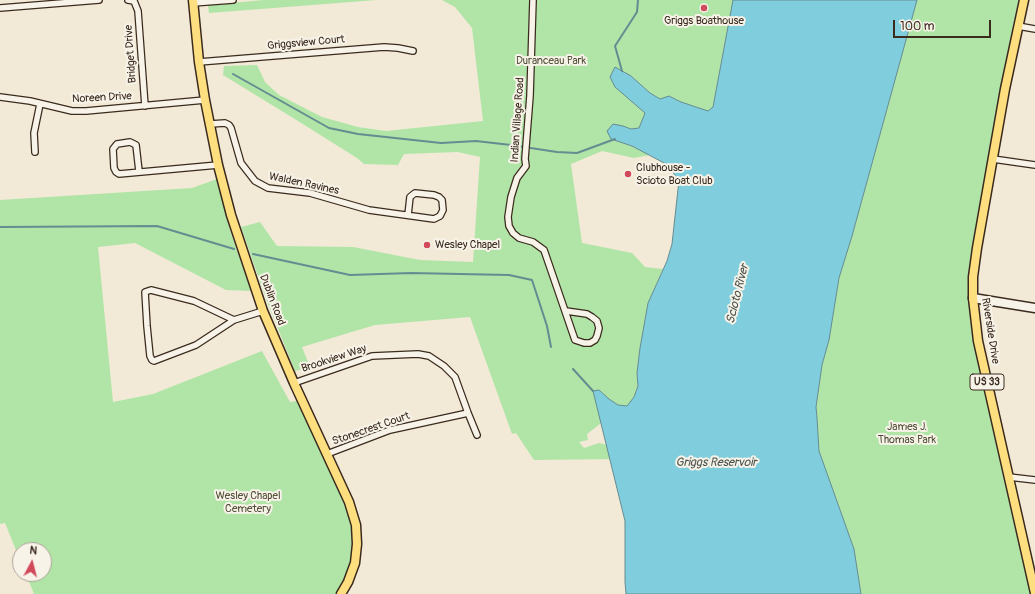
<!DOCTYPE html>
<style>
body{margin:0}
#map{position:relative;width:1035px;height:594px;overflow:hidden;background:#f2ead7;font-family:Pangolin,sans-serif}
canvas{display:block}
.north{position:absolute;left:12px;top:542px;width:40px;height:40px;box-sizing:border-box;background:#f7f3e8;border:1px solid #aca397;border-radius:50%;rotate:7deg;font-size:11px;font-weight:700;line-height:16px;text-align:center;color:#3b2a1e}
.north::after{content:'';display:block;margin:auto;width:14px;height:18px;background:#d1495b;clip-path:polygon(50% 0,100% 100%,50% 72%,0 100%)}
.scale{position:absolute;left:893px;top:20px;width:98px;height:18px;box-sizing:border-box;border:2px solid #3b2a1e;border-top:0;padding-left:5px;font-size:12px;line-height:14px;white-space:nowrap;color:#3b2a1e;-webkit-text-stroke:3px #f7f3e8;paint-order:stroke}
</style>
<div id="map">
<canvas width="1035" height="594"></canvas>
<div class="north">N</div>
<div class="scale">100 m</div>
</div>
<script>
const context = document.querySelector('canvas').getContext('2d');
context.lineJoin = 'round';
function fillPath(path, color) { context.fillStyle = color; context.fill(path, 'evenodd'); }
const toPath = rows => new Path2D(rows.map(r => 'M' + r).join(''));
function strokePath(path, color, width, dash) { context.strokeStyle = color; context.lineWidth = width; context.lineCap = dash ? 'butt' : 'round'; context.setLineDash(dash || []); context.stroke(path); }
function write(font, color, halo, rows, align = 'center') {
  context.font = font + ' Pangolin,sans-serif'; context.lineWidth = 4; context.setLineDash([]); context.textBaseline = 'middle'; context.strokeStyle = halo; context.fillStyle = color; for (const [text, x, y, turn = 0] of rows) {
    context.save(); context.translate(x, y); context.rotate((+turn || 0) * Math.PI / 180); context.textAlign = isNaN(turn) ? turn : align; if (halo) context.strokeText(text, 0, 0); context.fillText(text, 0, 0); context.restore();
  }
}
fillPath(toPath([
 [264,0,377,0,209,13,208,5],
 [442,0,733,0,713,107,708,111,681,102,669,96,660,99,650,93,631,76,629,99,645,113,639,128,631,129,623,126,611,139,632,146,650,155,634,158,602,151,571,164,582,243,632,253,645,267,663,269,648,303,640,348,637,373,638,386,634,397,627,406,618,405,609,399,599,390,602,420,600,424,587,434,588,440,579,442,584,448,599,443,613,446,620,459,534,460,516,433,512,434,470,317,375,325,302,347,310,367,295,371,266,299,241,227,260,222,277,246,353,247,420,260,473,262,480,157,458,152,404,154,398,165,364,164,357,158,298,121,223,75,224,66,257,65,265,82,279,95,322,117,358,127,386,131,483,121,472,28,455,7],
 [917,0,1024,0,1018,26,973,298,1035,594,861,594,854,549,819,451,817,418,816,407,822,365,829,340,839,278,852,236],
 [217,179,230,230,251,291,226,290,135,243,98,247,113,402,153,394,262,351,290,402,302,400,349,503,357,544,341,594,34,594,26,574,44,574,44,550,20,550,20,560,5,523,0,524,0,200,192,188]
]), '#b0e5a7');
const water = toPath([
 [733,0,917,0,852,236,839,278,829,340,822,365,816,407,817,418,819,451,854,549,861,594,626,594,625,582,625,521,593,391,599,390,609,399,618,405,627,406,634,397,638,386,637,373,640,348,648,303,667,261,672,244,679,180,666,164,632,146,611,139,607,131,613,124,623,126,631,129,639,128,645,113,615,87,610,77,615,67,631,76,650,93,660,99,669,96,681,102,708,111,713,107,733,0]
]);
fillPath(water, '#7fcddd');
strokePath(water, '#648c91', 1);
strokePath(toPath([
 [622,71,615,46,637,12,638,0],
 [233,74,329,128,358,134,441,143,476,141,511,145,557,152,577,153,615,139],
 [0,227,157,226,234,249],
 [253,254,350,275,411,273,509,275,532,280,547,326,551,347],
 [573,369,593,391]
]), '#648c91', 2);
const minor = toPath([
 [128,0,134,1,138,11,145,106],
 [533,0,530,96,525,159,526,166,517,178,511,197,508,217,509,226,513,233,519,238,533,242,544,250,575,340,584,343,590,343,595,340,597,336,599,328,597,321,592,317,587,314,566,311],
 [193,3,233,0],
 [0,8,99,0],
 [1018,26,1035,29],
 [199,62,384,47,398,48,413,51],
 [0,97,30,101,72,111,86,111,205,100],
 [210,124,225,123,229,125,231,128,241,163,255,181,268,188,310,193,369,210,434,219,440,216,443,210,442,200,439,197,434,195,415,193,410,197,408,215],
 [35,152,34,133,40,104],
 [993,159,1035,165],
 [139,171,136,145,130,142,117,144,113,149,114,168,116,172,119,174,218,165],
 [234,320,194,301,151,290,145,292,147,326,150,356,152,360,154,361,196,345,234,320,263,311],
 [294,383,372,356,418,354,429,356,444,366,455,377,468,413,477,435],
 [327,454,390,430,468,413],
 [1009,477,1035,480]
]);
const secondary = toPath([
 [973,298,1035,308]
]);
const primary = toPath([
 [193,0,199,62,205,100,218,165,231,215,263,311,294,383,349,502,356,525,357,544,355,563,348,582,341,594],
 [1024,0,1005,89,977,248,973,277,973,298,978,341,1035,593]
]);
strokePath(minor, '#3b2a1e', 8);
strokePath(secondary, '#3b2a1e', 11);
strokePath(primary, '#3b2a1e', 11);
strokePath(minor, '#f7f3e8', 5.5);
strokePath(secondary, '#f7f3e8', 8);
strokePath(primary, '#fedf80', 8);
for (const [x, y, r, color] of [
 [704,8,4,"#d1495b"],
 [628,174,4,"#d1495b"],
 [427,245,4,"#d1495b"]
]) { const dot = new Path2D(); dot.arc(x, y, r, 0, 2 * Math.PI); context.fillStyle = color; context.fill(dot); strokePath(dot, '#f7f3e8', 1.5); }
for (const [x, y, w] of [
 [987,382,34]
]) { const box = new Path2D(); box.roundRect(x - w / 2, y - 8, w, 16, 3); context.fillStyle = '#f7f3e8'; context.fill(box); strokePath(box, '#3b2a1e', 1); }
write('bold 10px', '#3b2a1e', null, [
 ["US 33",987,382]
]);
write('11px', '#3b2a1e', '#f7f3e8', [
 ["Griggs Boathouse",704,21,"center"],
 ["Clubhouse -",636,168],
 ["Scioto Boat Club",636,181],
 ["Wesley Chapel",435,245]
], 'left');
write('11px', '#3b2a1e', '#f7f3e8', [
 ["Griggsview Court",306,43,-5],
 ["Bridget Drive",131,54,-94],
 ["Noreen Drive",102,98,-3],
 ["Indian Village Road",518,120,-86],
 ["Walden Ravines",304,184,12],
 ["Dublin Road",272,300,69],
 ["Riverside Drive",990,331,81],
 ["Brookview Way",334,359,-18],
 ["Stonecrest Court",371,429,-19]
]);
write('11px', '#524f39', '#f7f3e8', [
 ["Duranceau Park",551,61],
 ["James J.",907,427],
 ["Thomas Park",907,440],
 ["Wesley Chapel",248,496],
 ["Cemetery",248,509]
]);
write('italic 12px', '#4c534e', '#f7f3e8', [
 ["Scioto River",738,294,-76],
 ["Griggs Reservoir",716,463]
]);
</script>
